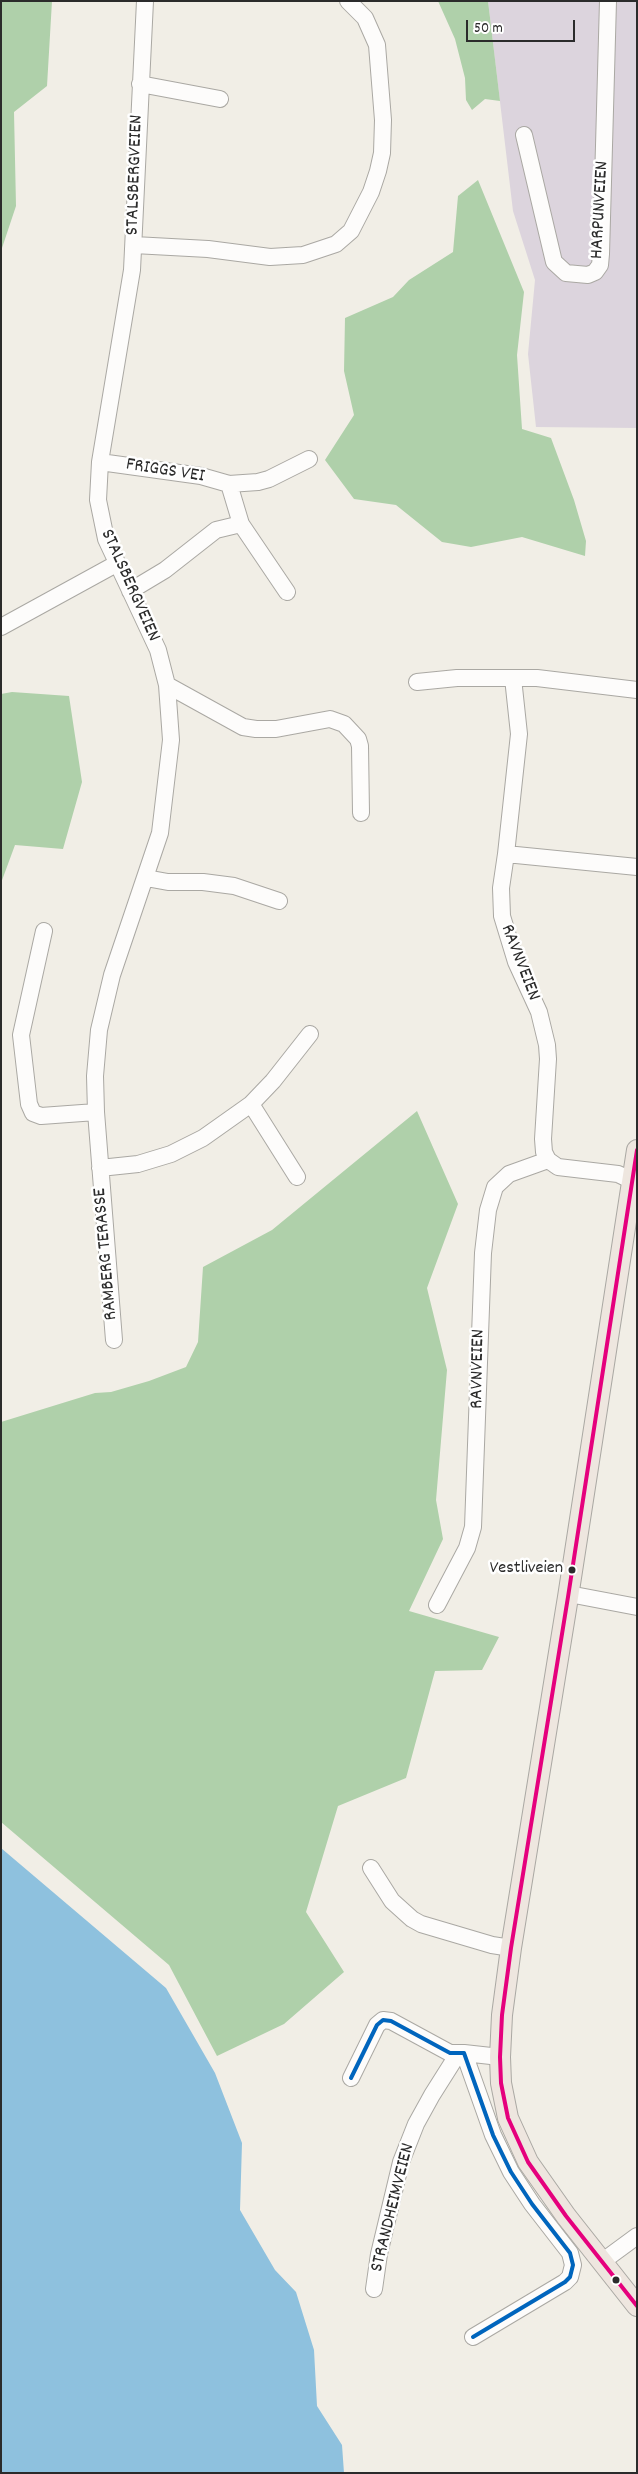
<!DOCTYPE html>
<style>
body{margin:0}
#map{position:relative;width:638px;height:2474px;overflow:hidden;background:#f1eee6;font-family:Dekko,sans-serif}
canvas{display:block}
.frame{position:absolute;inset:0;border:2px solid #2b2b2b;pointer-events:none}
.scale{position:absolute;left:466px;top:20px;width:109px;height:22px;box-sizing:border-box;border:2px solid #2b2b2b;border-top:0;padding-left:6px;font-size:15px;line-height:18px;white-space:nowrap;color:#2b2b2b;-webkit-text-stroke:4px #fff;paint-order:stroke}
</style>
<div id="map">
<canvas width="638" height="2474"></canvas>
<div class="frame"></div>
<div class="scale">50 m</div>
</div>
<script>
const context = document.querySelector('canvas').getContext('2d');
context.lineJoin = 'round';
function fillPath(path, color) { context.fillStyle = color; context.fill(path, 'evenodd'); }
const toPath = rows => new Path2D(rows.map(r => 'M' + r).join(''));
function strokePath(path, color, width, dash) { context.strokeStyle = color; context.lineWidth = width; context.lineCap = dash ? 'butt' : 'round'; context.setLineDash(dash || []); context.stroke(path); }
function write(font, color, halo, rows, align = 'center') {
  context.font = font + ' Dekko,sans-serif'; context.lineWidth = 5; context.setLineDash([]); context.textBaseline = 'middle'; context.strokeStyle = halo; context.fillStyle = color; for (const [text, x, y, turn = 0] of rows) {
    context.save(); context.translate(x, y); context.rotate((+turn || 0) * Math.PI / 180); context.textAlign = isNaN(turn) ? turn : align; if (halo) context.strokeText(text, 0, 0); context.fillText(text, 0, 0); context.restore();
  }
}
fillPath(toPath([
 [488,1,637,1,637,428,536,427,528,354,535,280,513,211]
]), '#dcd4dd');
fillPath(toPath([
 [1,1,52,1,47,86,14,112,16,206,1,251],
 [438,1,488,1,500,101,485,99,472,110,466,100,465,78,455,39],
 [478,180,524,292,517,355,522,429,551,438,574,500,586,541,585,556,522,537,471,547,442,542,396,505,354,499,325,460,354,415,344,371,345,318,393,297,409,280,453,252,458,196],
 [12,692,69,696,82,782,63,849,15,845,1,883,1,694],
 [417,1111,458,1204,427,1288,447,1370,436,1500,443,1539,409,1611,499,1637,482,1670,435,1671,406,1778,338,1806,306,1912,344,1972,284,2024,217,2056,169,1965,1,1822,1,1422,95,1393,111,1392,149,1381,186,1367,198,1342,203,1267,272,1230]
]), '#afd0aa');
fillPath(toPath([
 [1,1848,166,1988,215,2073,242,2143,240,2210,275,2270,296,2292,314,2350,317,2406,342,2445,344,2473,1,2473]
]), '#8ec1de');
const minor = toPath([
 [140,84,220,99],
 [524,135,554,262,566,273,588,275,595,272,600,265,601,254,608,1],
 [134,245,208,249,270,257,303,255,336,244,351,231,371,192,378,171,382,153,383,120,377,45,365,18,348,1],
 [100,462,201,476,229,484,258,482,269,479,309,459],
 [229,484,241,524,287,592],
 [130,591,165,570,216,530,241,524],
 [1,627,116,564],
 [417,682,457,678,537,678,637,690],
 [167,685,243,727,256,729,276,729,330,719,344,724,358,739,360,746,361,813],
 [506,854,519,734,513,678],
 [146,878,168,882,203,882,234,886,279,901],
 [44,931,21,1035,29,1104,33,1113,41,1116,96,1112],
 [251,1104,297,1177],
 [548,1160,544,1152,543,1139,548,1059,547,1045,539,1012,516,962,502,916,501,888,506,854,637,867],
 [100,1168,138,1164,171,1154,203,1138,251,1104,273,1081,310,1034],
 [114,1340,96,1112,95,1076,99,1030,112,975,160,833,171,740,167,685,158,650,106,539,98,500,100,462,132,270,145,1],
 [569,1594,637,1607],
 [437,1605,467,1548,473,1527,483,1253,488,1210,495,1187,509,1174,548,1160,558,1167,618,1174,637,1183],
 [371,1868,392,1901,412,1919,421,1924,492,1945,511,1948],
 [351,2078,377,2025,383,2020,391,2021,450,2053,464,2053,493,2135,511,2172,532,2204,570,2253,573,2265,570,2277,565,2282,473,2337],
 [603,2261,637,2236],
 [374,2289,379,2254,401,2162,416,2124,432,2095,456,2057,464,2053,500,2057]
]);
const major = toPath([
 [637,1150,568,1597,511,1948,502,2015,500,2057,501,2083,508,2118,528,2162,566,2216,637,2306]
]);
strokePath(minor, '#aaa8a3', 18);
strokePath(major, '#aaa8a3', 22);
strokePath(minor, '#fdfcfb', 16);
strokePath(major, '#eee6df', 20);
strokePath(toPath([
 [637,1150,568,1597,511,1948,502,2015,500,2057,501,2083,508,2118,528,2162,566,2216,637,2306]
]), '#e5007d', 4);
strokePath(toPath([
 [351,2078,377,2025,383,2020,391,2021,450,2053,464,2053,493,2135,511,2172,532,2204,570,2253,573,2265,570,2277,565,2282,473,2337]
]), '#0065bd', 4);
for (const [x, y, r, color] of [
 [572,1570,4.5,"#2b2b2b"],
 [616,2280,4.5,"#2b2b2b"]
]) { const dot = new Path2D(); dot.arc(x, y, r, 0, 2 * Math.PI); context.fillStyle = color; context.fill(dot); strokePath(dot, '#fff', 2); }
write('18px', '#2b2b2b', '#fff', [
 ["Vestliveien",563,1570]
], 'right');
write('19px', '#2b2b2b', '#fff', [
 ["STALSBERGVEIEN",136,175,-88],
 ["HARPUNVEIEN",601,210,-87],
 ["FRIGGS VEI",165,472,9],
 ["STALSBERGVEIEN",129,586,66],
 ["RAVNVEIEN",519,963,69],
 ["RAMBERG TERASSE",107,1254,-95],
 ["RAVNVEIEN",479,1369,-89],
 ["STRANDHEIMVEIEN",394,2208,-76]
]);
</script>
